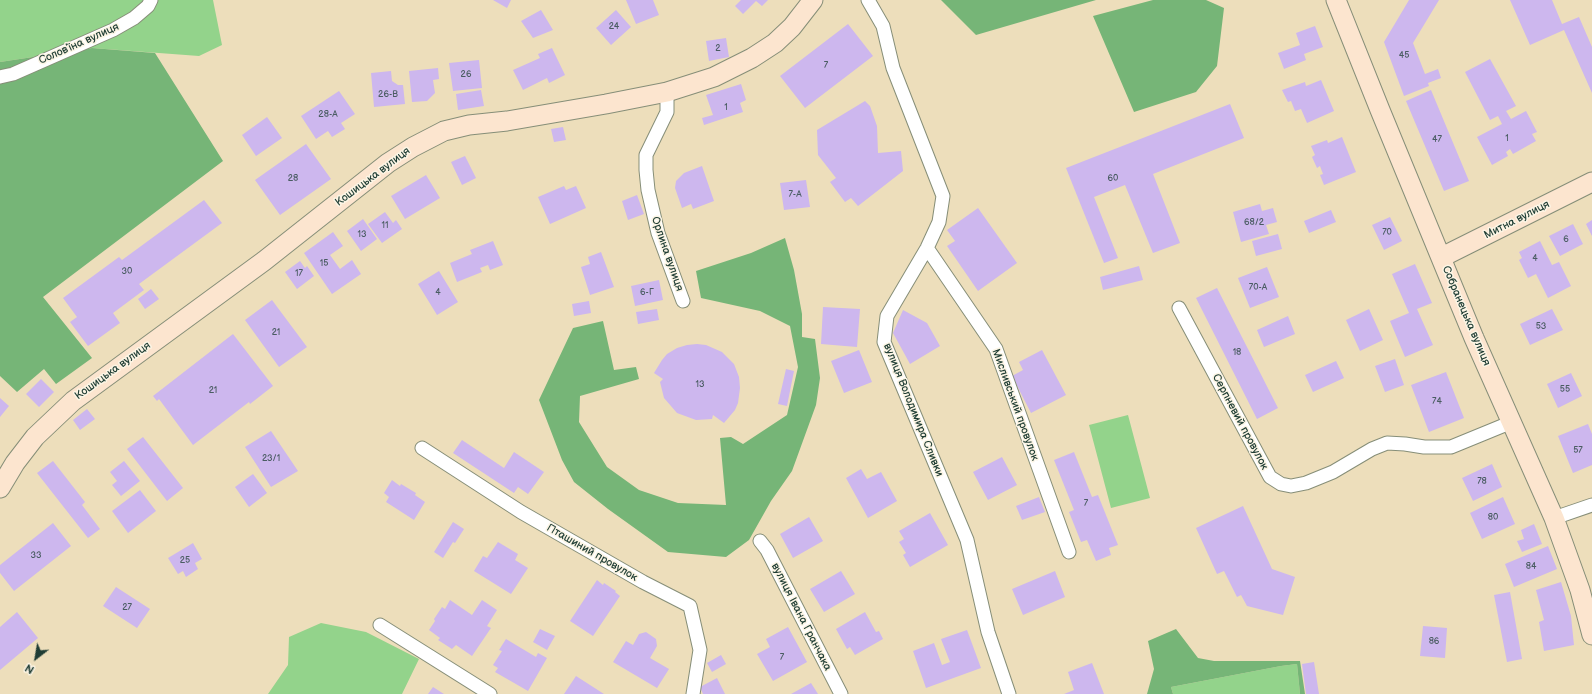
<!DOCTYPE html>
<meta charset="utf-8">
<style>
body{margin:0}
#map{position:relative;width:1592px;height:694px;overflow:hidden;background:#eddebb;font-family:"Balsamiq Sans",sans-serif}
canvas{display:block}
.north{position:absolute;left:16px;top:638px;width:40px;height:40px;-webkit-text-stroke:3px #fcf5e5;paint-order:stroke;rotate:211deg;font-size:11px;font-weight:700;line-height:16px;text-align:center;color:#1f3d34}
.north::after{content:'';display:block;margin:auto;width:14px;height:18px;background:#1f3d34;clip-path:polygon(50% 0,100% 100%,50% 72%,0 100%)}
</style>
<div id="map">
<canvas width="1592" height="694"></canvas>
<div class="north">N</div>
</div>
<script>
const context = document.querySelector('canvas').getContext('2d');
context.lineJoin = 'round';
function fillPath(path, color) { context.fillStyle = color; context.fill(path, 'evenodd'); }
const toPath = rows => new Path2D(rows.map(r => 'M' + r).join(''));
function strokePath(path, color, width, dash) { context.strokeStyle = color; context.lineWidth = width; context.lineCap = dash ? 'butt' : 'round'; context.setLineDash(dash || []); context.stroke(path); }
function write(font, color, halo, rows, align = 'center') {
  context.font = font + ' "Balsamiq Sans",sans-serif'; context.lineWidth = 3; context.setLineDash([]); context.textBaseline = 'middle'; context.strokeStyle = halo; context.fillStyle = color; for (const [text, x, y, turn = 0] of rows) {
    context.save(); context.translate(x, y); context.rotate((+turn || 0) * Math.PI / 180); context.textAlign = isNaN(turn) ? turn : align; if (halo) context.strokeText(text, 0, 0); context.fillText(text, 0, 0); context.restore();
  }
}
fillPath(toPath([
 [0,0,213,0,222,45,199,56,92,48,0,62],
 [1128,415,1150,498,1111,508,1089,425],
 [321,623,366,632,419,659,402,694,268,694,288,665,289,637],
 [1297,664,1300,694,1173,694,1171,687,1281,666]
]), '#93d38b');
fillPath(toPath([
 [941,0,1096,0,976,35],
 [1153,0,1206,0,1224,8,1217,66,1196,92,1134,112,1093,16],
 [92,48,155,53,223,161,43,297,92,358,56,384,44,369,17,392,0,376,0,62],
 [785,238,794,270,802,314,802,337,815,339,820,378,816,405,792,471,771,501,749,540,726,557,668,552,608,509,574,482,562,460,539,400,573,328,603,321,614,370,636,367,639,379,580,396,579,422,607,467,639,490,678,503,726,505,720,438,731,437,743,444,787,415,798,367,790,326,760,311,701,298,696,271,751,253],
 [1176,629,1198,658,1214,661,1300,661,1305,694,1300,694,1297,664,1281,666,1171,687,1173,694,1147,694,1154,669,1148,641]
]), '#76b577');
fillPath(toPath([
 [493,0,511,0,507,8],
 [626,0,653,0,659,15,636,24],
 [741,0,768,0,762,6,756,1,743,14,735,6],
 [1409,0,1439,0,1413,43,1425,74,1438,69,1441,78,1428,83,1429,86,1404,96,1384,42],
 [1510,0,1552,0,1562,24,1579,17,1592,47,1592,93,1564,30,1530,45],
 [541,10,553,30,533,38,521,21],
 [616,10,631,27,611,45,596,28],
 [848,24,873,56,805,108,780,76],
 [1315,26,1323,47,1304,54,1306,60,1284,69,1278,53,1300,45,1296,33],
 [726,38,729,57,709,61,706,41],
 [552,48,565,75,549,83,547,78,523,90,513,70,540,58,538,54],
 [1490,59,1516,106,1506,111,1511,119,1526,111,1537,132,1532,134,1536,141,1513,154,1510,149,1506,152,1508,156,1492,165,1477,137,1502,124,1498,116,1490,120,1465,72],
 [479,60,482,88,453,91,449,63],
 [438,68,439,79,433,80,435,93,427,101,412,102,409,71],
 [391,71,392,81,398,85,403,85,405,104,374,107,371,73],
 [1321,80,1334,111,1307,123,1301,109,1295,111,1291,101,1288,102,1282,90,1305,82,1306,86],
 [741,84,746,100,740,103,743,112,704,125,702,118,713,115,706,95],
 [481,90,484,106,458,110,456,94],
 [1431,90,1469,181,1444,191,1406,101],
 [339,91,355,114,341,123,345,129,332,137,328,131,316,139,301,116],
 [865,101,870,106,877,126,878,153,901,151,903,171,858,206,851,198,845,202,830,182,836,178,818,155,817,130],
 [1230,104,1244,138,1153,174,1180,243,1153,253,1125,185,1094,197,1118,258,1104,263,1066,168],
 [267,117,282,138,256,156,242,135],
 [563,127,566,140,554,142,551,129],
 [1342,137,1356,172,1324,185,1320,175,1323,174,1320,166,1317,168,1312,157,1315,155,1311,146,1327,140,1328,143],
 [306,144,331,179,280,215,255,180],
 [465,156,476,178,462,185,451,162],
 [702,166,714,201,693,209,691,204,682,208,675,188,676,181,684,173],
 [426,175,440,198,405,219,391,196],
 [806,180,810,207,784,210,780,183],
 [564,186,566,190,576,186,586,208,550,224,538,197],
 [637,195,644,214,628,220,622,201],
 [204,200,222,223,139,284,144,290,113,313,120,323,88,346,70,322,77,317,63,298,119,257,122,260],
 [1260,204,1262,211,1273,208,1277,222,1266,225,1269,234,1241,242,1233,212],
 [978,208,1017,263,978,291,947,246,955,241,947,230],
 [1331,210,1336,222,1309,233,1304,221],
 [385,212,393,223,396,220,402,229,382,243,368,224],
 [1390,217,1402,241,1384,250,1372,225],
 [363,219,377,239,361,251,347,231],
 [1592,220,1592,236,1586,224],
 [1573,224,1583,244,1560,256,1549,236],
 [333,232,343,246,330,255,340,269,352,260,361,274,332,294,304,253],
 [1278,234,1282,249,1256,256,1252,241],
 [493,241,503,265,490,270,488,265,480,268,482,272,457,282,450,263,472,254,470,250],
 [1540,241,1552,265,1559,262,1571,286,1548,298,1536,274,1528,278,1519,260,1522,258,1519,252],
 [601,252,614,287,590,295,581,267,590,264,588,257],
 [300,261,305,268,307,266,314,276,297,289,285,272],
 [1415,264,1432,303,1417,309,1433,345,1405,357,1390,321,1409,313,1392,274],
 [1139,266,1143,280,1103,290,1100,277],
 [1267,267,1279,297,1250,308,1238,278],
 [439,271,458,302,437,315,418,284],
 [659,280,663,300,635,306,631,286],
 [1217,288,1278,408,1257,419,1196,298],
 [151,289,159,299,145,309,138,299],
 [272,300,307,347,279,367,245,320],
 [589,301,591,313,574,316,572,304],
 [823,307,860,309,857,347,821,344],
 [657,309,659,320,638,324,636,312],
 [1369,309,1383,340,1360,351,1346,320],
 [1552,309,1563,330,1530,345,1520,324],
 [903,310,927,323,940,346,910,364,893,333],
 [1288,316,1295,334,1264,347,1257,330],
 [233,334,273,386,250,404,249,402,193,445,159,399,157,401,153,396],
 [697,344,706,345,722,352,734,364,739,377,740,388,738,403,735,410,724,423,713,415,712,419,696,420,677,413,664,398,660,382,663,379,654,373,662,360,667,354,677,348,687,345],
 [859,350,872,382,844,393,831,361],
 [1042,350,1066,395,1031,413,1012,376,1023,370,1019,362],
 [1395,359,1404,385,1385,392,1375,366],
 [1336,361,1344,378,1313,392,1305,375],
 [786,369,794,371,787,406,778,404],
 [1446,372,1464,418,1429,432,1411,385],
 [1571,373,1582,396,1558,408,1547,384],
 [41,379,54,392,39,407,26,394],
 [0,398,9,406,0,417],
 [87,409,95,419,80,430,73,420],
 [1588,424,1592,434,1592,465,1573,473,1558,436],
 [271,431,298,471,271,487,245,447],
 [143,437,183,488,167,501,127,449],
 [462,440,504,468,514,452,544,472,528,494,518,487,514,493,453,453],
 [1074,452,1092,497,1098,495,1118,545,1109,548,1111,555,1096,561,1087,540,1081,542,1069,512,1074,510,1054,460],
 [1002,457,1017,485,988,500,973,472],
 [53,461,85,502,82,505,100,529,88,538,37,473],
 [124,461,140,481,121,496,112,485,117,481,110,472],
 [1492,464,1502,487,1473,501,1462,478],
 [861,469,867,479,881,472,897,501,868,518,846,478],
 [253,474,267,493,249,507,235,487],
 [392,480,400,486,401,484,416,493,415,495,425,502,414,520,386,502,389,497,384,493],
 [140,490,156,511,128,533,112,511],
 [1039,497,1045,512,1022,520,1016,506],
 [1503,497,1515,524,1482,539,1470,513],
 [1243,506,1272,569,1295,577,1283,615,1247,606,1241,595,1237,597,1224,571,1217,574,1196,528],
 [930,513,948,545,910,567,903,555,906,553,899,542,904,539,899,531],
 [809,517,823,541,793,558,780,534],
 [453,522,464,529,455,543,453,542,443,558,434,552],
 [53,523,71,546,14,591,0,573,0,565],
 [1534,524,1542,544,1522,552,1517,541,1524,539,1521,530],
 [498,542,518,554,515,560,528,568,511,594,474,571,483,556,487,558],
 [193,543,202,559,195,563,198,569,186,577,183,571,178,574,168,558],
 [1548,546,1557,569,1514,587,1505,564],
 [841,571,855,594,824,612,810,589],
 [1055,571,1065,597,1023,615,1012,589],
 [597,580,603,585,604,583,616,591,615,592,620,596,593,636,570,621],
 [1561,582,1571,616,1574,645,1544,651,1539,622,1544,620,1536,590],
 [116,587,150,609,137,628,103,606],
 [1510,592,1522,659,1507,662,1494,595],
 [450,600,472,615,482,600,497,610,487,626,491,628,472,656,456,645,452,649,438,640,440,638,429,630,435,621,434,619,442,607,445,609],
 [17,612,38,638,0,670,0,627],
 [865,612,876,632,879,631,883,639,855,655,850,647,847,649,836,629],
 [1423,626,1447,628,1445,658,1420,656],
 [788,627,807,662,773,681,757,654,770,647,766,639],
 [540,629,555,636,547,650,533,642],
 [967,630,981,668,926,688,913,651,934,643,942,665,950,662,941,639],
 [646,632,656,639,657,646,650,658,669,669,657,688,613,662,626,641,633,645,639,634],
 [506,639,536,657,538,653,547,658,528,691,495,672,498,668,493,665,502,651,499,650],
 [721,655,726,664,712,672,707,663],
 [1314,662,1319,694,1306,694,1302,664],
 [1092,663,1104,694,1064,694,1074,690,1068,672],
 [576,676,604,694,564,694],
 [717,678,725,694,703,694,700,687],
 [811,683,818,694,791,694],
 [433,687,444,694,428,694]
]), '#cdb7ee');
const street = toPath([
 [868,0,883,26,893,68,943,196,939,222,927,248,887,316,884,342,967,540,988,632,1009,694],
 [0,77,13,74,113,30,134,18,148,6,151,0],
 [667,92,667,112,646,155,646,170,648,190,658,233,683,301],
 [927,248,996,349,1069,552],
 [1179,308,1270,477,1281,484,1291,486,1306,483,1333,472,1372,449,1387,443,1405,444,1424,447,1451,447,1512,422],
 [422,448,521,512,643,582,690,606,700,650,693,694],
 [1554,518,1592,505],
 [760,541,767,550,841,694],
 [380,625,490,694]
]);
const secondary = toPath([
 [1336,0,1380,110,1474,338,1554,518,1580,590,1592,635],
 [1442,257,1592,182],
 [0,488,15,463,35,437,73,401,264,261,388,163,413,147,444,131,469,125,507,121,606,104,667,92,714,77,752,58,775,43,792,27,813,0]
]);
strokePath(street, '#868e78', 15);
strokePath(secondary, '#868e78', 21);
strokePath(street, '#fff', 13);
strokePath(secondary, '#fce5cf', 19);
write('9px', '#4a5c62', null, [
 ["24",614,27],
 ["2",718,49],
 ["45",1404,56],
 ["7",826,66],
 ["26",466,75],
 ["26-В",388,95],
 ["1",726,108],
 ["28-А",328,115],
 ["1",1507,139],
 ["47",1437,140],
 ["28",293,179],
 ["60",1113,179],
 ["7-А",795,195],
 ["68/2",1254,223],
 ["11",385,226],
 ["70",1387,233],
 ["13",362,235],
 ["6",1566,240],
 ["4",1535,259],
 ["15",324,264],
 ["30",127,272],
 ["17",299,274],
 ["70-А",1258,288],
 ["4",438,293],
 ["6-Г",647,293],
 ["53",1541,327],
 ["21",276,333],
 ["18",1237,353],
 ["13",700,385],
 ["55",1565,390],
 ["21",213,391],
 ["74",1437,402],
 ["57",1578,451],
 ["23/1",271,459],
 ["78",1482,482],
 ["7",1086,504],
 ["80",1493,518],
 ["33",36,556],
 ["25",185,561],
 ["84",1531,567],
 ["27",127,608],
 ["86",1434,642],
 ["7",782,658]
]);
write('11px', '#1f3d34', '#fcf5e5', [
 ["Соловʼїна вулиця",79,44,-24],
 ["Кошицька вулиця",373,177,-37],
 ["Митна вулиця",1517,220,-27],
 ["Орлина вулиця",667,254,71],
 ["Собранецька вулиця",1466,316,67],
 ["Кошицька вулиця",113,371,-36],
 ["Мисливський провулок",1015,405,70],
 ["вулиця Володимира Сливки",913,410,68],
 ["Серпневий провулок",1240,422,62],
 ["Пташиний провулок",592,553,30],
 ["вулиця Івана Гранчака",801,617,63]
]);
</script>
